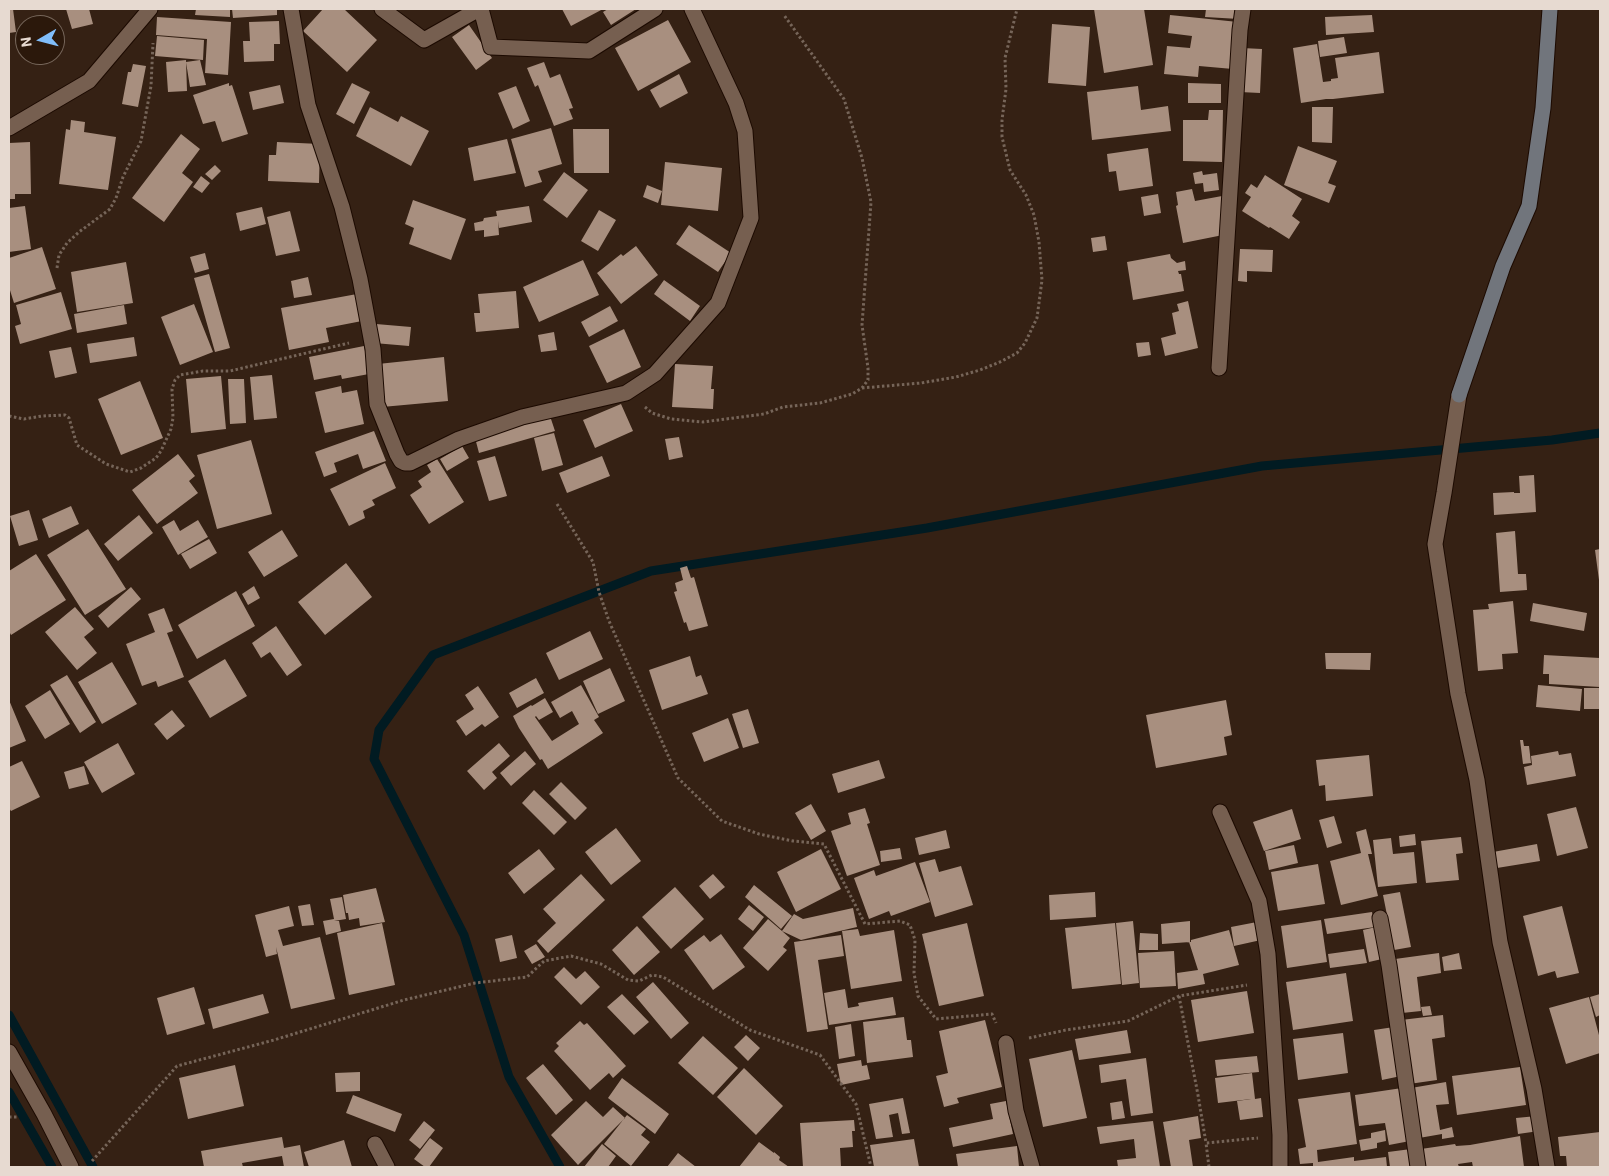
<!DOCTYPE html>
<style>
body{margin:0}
#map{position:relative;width:1609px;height:1176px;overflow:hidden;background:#352114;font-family:Roboto,sans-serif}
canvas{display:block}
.frame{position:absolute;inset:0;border:10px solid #e7dad1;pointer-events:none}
.north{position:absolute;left:15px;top:15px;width:50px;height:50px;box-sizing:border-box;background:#2b180b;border:1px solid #76665a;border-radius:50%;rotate:262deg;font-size:14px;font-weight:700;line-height:20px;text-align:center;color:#e7dad1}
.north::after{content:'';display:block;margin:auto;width:18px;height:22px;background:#80bdfa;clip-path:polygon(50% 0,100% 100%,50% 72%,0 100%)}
</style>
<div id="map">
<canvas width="1609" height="1176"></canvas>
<div class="frame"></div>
<div class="north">N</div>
</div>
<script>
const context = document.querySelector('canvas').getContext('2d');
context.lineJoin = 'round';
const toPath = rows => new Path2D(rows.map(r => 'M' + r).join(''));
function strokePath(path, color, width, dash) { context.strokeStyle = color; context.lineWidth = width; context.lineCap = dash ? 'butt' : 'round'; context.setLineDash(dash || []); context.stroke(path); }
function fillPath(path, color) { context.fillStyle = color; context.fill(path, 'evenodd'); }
strokePath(toPath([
 [9,1015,93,1167],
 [9,1092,52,1167],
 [560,1167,509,1077,464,935,374,759,379,730,433,655,651,571,927,528,1262,466,1552,440,1600,433]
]), '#011b22', 9);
fillPath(toPath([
 [9,9,13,9,16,32,9,33],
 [66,9,89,9,93,24,72,29],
 [196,9,230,9,230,17,195,15],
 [232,9,277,9,277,15,233,18],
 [323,9,344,9,377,40,347,72,303,31],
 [562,9,603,9,571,26],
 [608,9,636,9,611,25,603,12],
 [1094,9,1144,9,1153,65,1104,73],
 [1206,9,1240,9,1239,19,1205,17],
 [1170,15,1238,22,1233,69,1199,66,1198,77,1164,74,1167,46,1190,48,1192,36,1168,33],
 [1372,15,1374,32,1326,35,1325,17],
 [157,17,231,22,228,75,205,73,207,39,156,35],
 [668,20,691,62,638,91,615,48],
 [279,21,280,44,274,44,274,61,244,62,243,41,250,41,249,22],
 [1052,24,1090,27,1086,86,1048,83],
 [469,25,492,58,476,70,452,37],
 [157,36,204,40,203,60,155,56],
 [1344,37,1347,53,1320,57,1318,41],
 [1317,44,1323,82,1331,81,1331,79,1338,78,1335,58,1379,52,1384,93,1333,99,1326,99,1301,103,1293,48],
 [1242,48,1262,49,1260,93,1240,92],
 [186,60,187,91,168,92,166,62],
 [200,60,206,85,190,87,186,62],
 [544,62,550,78,560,74,573,108,569,109,573,119,554,126,538,85,535,87,527,68],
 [133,64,146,66,138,107,122,104,128,72,131,72],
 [679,74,688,93,660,108,650,90],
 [229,83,229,86,232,85,248,134,222,142,215,121,203,124,193,95],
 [352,83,370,92,354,124,336,114],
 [1188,83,1221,84,1221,103,1188,103],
 [280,85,284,103,253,110,249,92],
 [516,86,530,121,513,129,498,93],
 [1138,86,1141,110,1168,106,1171,131,1092,140,1087,92],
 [370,107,398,122,401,116,429,131,411,166,356,136],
 [1312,107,1333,107,1332,143,1312,142],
 [1209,110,1223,110,1222,162,1183,161,1183,120,1208,120],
 [71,120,85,122,84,132,116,137,108,190,59,184,66,129,70,130],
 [551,128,562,164,538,171,542,182,525,187,511,139],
 [573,129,609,129,609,173,574,173],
 [181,134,200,149,182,173,193,182,164,222,132,198],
 [507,139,516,173,474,181,468,148],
 [30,142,31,194,15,194,15,199,9,199,9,143],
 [277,142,320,144,319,183,268,181,269,155,276,155],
 [1298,146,1337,161,1328,183,1336,186,1329,203,1284,185],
 [1148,148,1153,186,1119,191,1116,171,1109,172,1107,154],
 [665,162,722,168,718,211,661,205],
 [215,165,221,171,212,180,205,174],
 [1202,171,1203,175,1217,173,1219,190,1204,192,1203,183,1195,184,1193,173],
 [564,172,588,190,567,218,543,200],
 [1265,175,1302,199,1292,216,1300,222,1289,239,1270,227,1269,228,1242,211,1251,197,1245,193,1251,184,1257,188],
 [201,176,210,183,202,193,193,187],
 [647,185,662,191,658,203,643,197],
 [1192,189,1195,201,1222,196,1227,220,1220,221,1223,235,1183,243,1176,206,1178,205,1176,192],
 [1158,194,1161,213,1144,216,1141,197],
 [413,200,466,219,451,260,409,244,414,228,405,224],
 [25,206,31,249,9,252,9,208],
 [529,206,532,222,499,228,498,221,499,235,484,237,484,230,475,231,474,223,483,221,484,218,497,216,496,211],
 [262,207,266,224,240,231,236,213],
 [599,210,616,220,598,251,581,241],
 [290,211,300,251,276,256,267,217],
 [689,225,731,253,718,272,676,244],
 [1105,236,1107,250,1093,252,1091,238],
 [636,246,658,275,621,304,597,273,621,254,623,256],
 [42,247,56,289,14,303,9,287,9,258],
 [1240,249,1273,250,1272,272,1247,271,1247,282,1238,281],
 [205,253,209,269,195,273,190,257],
 [1170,254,1171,258,1177,263,1185,261,1186,270,1178,271,1179,274,1181,274,1184,291,1133,300,1127,262],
 [583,260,599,295,539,322,523,287],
 [126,262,133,303,77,312,71,272],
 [209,274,230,348,215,352,194,278],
 [308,277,312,295,294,298,291,281],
 [664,280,700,306,690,321,654,294],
 [516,291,519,328,476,332,474,313,480,313,478,294],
 [61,292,72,329,20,344,15,326,21,324,16,305],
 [357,294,362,321,326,328,329,342,289,350,281,308],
 [1188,301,1198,348,1165,356,1161,338,1176,334,1172,313,1179,311,1177,304],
 [194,304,213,352,180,365,161,317],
 [124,305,127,324,77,333,74,314],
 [610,306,618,321,589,337,581,322],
 [376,324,411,327,409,346,374,343],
 [624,329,641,367,607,383,589,346],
 [554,332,557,350,541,352,538,335],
 [134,337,137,356,90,363,87,344],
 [1149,342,1151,355,1138,357,1136,343],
 [364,346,369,374,342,379,341,375,314,380,309,357],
 [71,347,77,373,55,378,49,351],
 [444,357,448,401,382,407,378,364],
 [675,364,713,366,711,389,714,389,713,409,672,407],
 [272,375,277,418,254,420,250,377],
 [221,376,226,429,191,433,186,379],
 [228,379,244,379,246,423,230,424],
 [140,381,163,438,121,455,98,399],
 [341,386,342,393,357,390,364,424,325,433,315,392],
 [621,404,633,431,595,448,583,420],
 [549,413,555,431,479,453,474,434],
 [374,431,386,461,363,469,358,454,334,463,337,472,324,477,315,452],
 [554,433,563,465,542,471,534,438],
 [679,437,683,457,669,460,665,439],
 [251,440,272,514,217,529,197,455],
 [462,446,469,458,447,471,440,459],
 [178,454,195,476,189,481,198,493,157,524,132,490],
 [495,456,507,496,489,501,477,461],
 [602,456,610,476,567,493,559,473],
 [437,459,464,502,429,524,410,495,422,487,418,481,431,472,427,465],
 [385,463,396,488,372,500,375,505,363,511,365,518,349,526,330,489],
 [1534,475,1536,512,1494,515,1493,493,1514,492,1514,493,1520,493,1519,476],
 [71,506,79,524,49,538,42,519],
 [29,510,38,540,19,546,10,516],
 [139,515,153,533,118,561,104,544],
 [174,520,180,531,198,520,208,537,178,555,162,527],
 [88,529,126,589,85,615,47,555],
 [282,530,298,556,264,577,248,552],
 [1515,531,1518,574,1526,574,1527,590,1500,592,1496,533],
 [209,539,217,553,190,569,181,554],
 [1600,549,1600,580,1599,580,1595,550],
 [36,554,66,600,11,635,9,631,9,571],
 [346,563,372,597,325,635,298,602],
 [687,566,691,578,694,577,708,626,689,631,686,622,684,623,674,592,677,591,675,583,683,580,680,568],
 [254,586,260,598,248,605,242,594],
 [131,587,141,599,108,628,98,616],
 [236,591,255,626,197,659,178,625],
 [1513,601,1518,653,1502,654,1503,669,1478,671,1473,610,1489,609,1488,604],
 [1533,603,1587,613,1584,631,1530,621],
 [75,607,94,629,84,637,97,653,77,670,45,632],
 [164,608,173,631,167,633,184,677,158,687,156,681,142,686,126,644,155,632,148,614],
 [276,626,302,665,287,676,270,652,261,658,252,643],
 [590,631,603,659,559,680,546,653],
 [1325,653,1371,653,1370,670,1326,669],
 [1544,655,1600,658,1600,687,1549,684,1549,674,1543,674],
 [690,656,696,677,701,675,708,694,662,710,649,670],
 [225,659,247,696,210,718,188,681],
 [112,662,137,704,102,724,78,682],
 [610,668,625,701,598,714,583,681],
 [67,675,96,722,80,733,50,685],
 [536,678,544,693,517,708,509,693],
 [581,685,599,717,594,720,603,733,548,769,542,759,540,760,519,728,513,716,531,705,532,706,545,698,553,712,539,720,536,716,535,717,552,741,579,724,572,711,560,718,551,702],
 [1538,685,1582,689,1580,711,1536,707],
 [478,686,499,717,485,727,482,724,466,736,456,721,474,709,465,695],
 [1584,688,1600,688,1600,709,1584,709],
 [50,690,70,724,45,739,25,706],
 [9,700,26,741,9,748],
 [1226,700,1232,735,1224,737,1227,755,1156,768,1146,715],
 [748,709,759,743,743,748,732,714],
 [172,710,185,726,167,740,154,724],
 [728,718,739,748,704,762,692,733],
 [1520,740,1523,740,1524,746,1529,746,1531,763,1523,764],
 [118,743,135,774,102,793,84,762],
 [499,743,510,756,492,772,497,778,484,790,467,771],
 [525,751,536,764,511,786,500,773],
 [1558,751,1559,755,1571,753,1576,776,1527,785,1524,767,1532,765,1531,756],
 [1369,755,1373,796,1326,801,1325,785,1319,786,1316,760],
 [879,760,885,778,838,793,832,774],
 [22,761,40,797,11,811,9,808,9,767],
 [84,766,89,784,69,789,64,772],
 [561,782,587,808,575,820,549,794],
 [534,790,567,822,554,835,522,803],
 [811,804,826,831,811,840,795,813],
 [1576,807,1588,848,1557,856,1547,814],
 [865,808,870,823,867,824,880,865,847,876,831,831,851,824,848,813],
 [1292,809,1301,839,1264,851,1253,822],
 [1334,816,1342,843,1327,848,1319,820],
 [616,828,641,861,611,885,585,852],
 [1366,829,1372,854,1368,854,1378,896,1341,905,1330,861,1361,853,1356,832],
 [946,830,950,848,919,855,915,838],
 [1415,834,1416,845,1400,847,1399,836],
 [1461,837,1463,853,1456,854,1459,880,1426,883,1421,841],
 [1391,838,1393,854,1414,852,1417,883,1378,887,1373,840],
 [1537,844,1540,861,1497,868,1493,852],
 [1294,845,1298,863,1269,870,1265,851],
 [900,848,902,859,881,862,880,851],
 [539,849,555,869,524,894,508,873],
 [821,849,841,889,796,912,777,872],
 [935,859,939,872,961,866,973,905,935,917,919,863],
 [915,862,930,902,891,916,889,911,869,919,854,878,874,870,876,876],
 [1318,864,1325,904,1278,911,1271,872],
 [581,874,605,900,548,953,537,941,556,923,543,909],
 [713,874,725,887,710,899,699,886],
 [754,885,792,916,781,929,745,897],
 [675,887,704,919,671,949,642,917],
 [376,888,385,922,360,926,359,918,349,920,348,913,346,913,343,895],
 [1095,892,1096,917,1050,920,1049,895],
 [1400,892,1411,947,1394,950,1383,895],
 [342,897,346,919,334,921,339,921,341,931,326,935,323,921,334,919,330,899],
 [310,904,314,925,302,926,298,906],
 [749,905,764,917,753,931,738,919],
 [289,906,294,926,278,930,283,946,320,937,335,999,291,1009,276,947,277,954,266,957,255,915],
 [1562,906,1579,973,1557,978,1555,971,1538,976,1523,916],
 [853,908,857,927,801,940,782,931,790,938,783,947,787,950,768,971,743,948,768,919,782,931,794,914,803,919],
 [1372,912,1375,927,1327,934,1324,919],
 [1321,920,1327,962,1287,968,1281,926],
 [1133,921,1139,983,1122,985,1116,923],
 [1190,921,1190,942,1162,944,1161,924],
 [1257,922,1261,940,1234,946,1231,927],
 [382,923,395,985,349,995,337,933],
 [967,923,984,996,939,1006,922,934],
 [1115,923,1121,984,1072,989,1065,928],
 [637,926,660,952,634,975,612,950],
 [1376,927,1382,959,1369,962,1363,930],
 [858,929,860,936,894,930,902,981,851,989,842,931],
 [1229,930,1239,965,1203,974,1205,984,1178,989,1177,973,1198,970,1189,942,1191,942,1191,940],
 [1140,933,1158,934,1158,950,1139,950],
 [721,934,745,967,713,990,684,950,704,935,710,942],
 [512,935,517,958,500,962,495,939],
 [841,935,844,956,818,960,828,1029,807,1032,794,942],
 [536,944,545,957,532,964,524,951],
 [1364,949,1367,963,1330,968,1328,954],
 [1174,951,1176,986,1140,988,1138,953],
 [1439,953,1441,973,1417,977,1421,1011,1402,1013,1395,959],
 [1459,953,1462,969,1444,971,1442,957],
 [564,967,576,979,585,971,600,987,581,1005,554,977],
 [1346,973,1353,1021,1293,1030,1286,982],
 [653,982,689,1023,671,1039,636,997],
 [194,987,205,1024,167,1035,157,998],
 [845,989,848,1008,859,1006,858,1003,893,997,896,1015,829,1025,824,993],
 [1247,991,1254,1033,1198,1042,1191,1000],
 [263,994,269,1013,213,1029,208,1009],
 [622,994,649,1022,634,1035,607,1007],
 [1600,994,1600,1015,1596,1017,1590,997],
 [1589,997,1600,1039,1600,1053,1566,1064,1549,1008],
 [1430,1006,1432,1015,1423,1016,1421,1007],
 [1443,1015,1445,1037,1432,1039,1437,1080,1409,1084,1401,1020],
 [904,1017,907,1040,911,1040,913,1057,867,1063,863,1022],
 [985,1020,1002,1087,957,1098,959,1103,944,1107,936,1076,948,1073,939,1031],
 [580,1021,584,1025,587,1023,626,1066,613,1078,609,1073,590,1090,554,1051,559,1046,556,1043],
 [851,1024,855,1056,839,1059,835,1027],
 [1394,1027,1401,1076,1382,1080,1374,1030],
 [1127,1030,1131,1053,1079,1060,1075,1039],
 [1343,1033,1348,1073,1298,1080,1293,1039],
 [746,1035,760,1048,748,1061,734,1047],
 [703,1036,738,1068,713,1095,678,1063],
 [1072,1050,1087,1118,1043,1127,1029,1059],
 [1257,1056,1259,1072,1217,1076,1215,1060],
 [1146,1058,1153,1113,1131,1116,1126,1079,1101,1083,1099,1065],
 [861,1060,862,1066,867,1065,870,1079,841,1085,837,1064],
 [543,1064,573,1100,556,1115,526,1078],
 [235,1065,244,1106,188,1119,179,1078],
 [1520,1067,1526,1105,1457,1115,1452,1076],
 [744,1068,783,1106,756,1135,717,1097],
 [360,1072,360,1091,336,1092,335,1073],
 [1252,1073,1255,1099,1261,1098,1263,1117,1240,1120,1237,1101,1251,1099,1218,1103,1215,1078],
 [622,1078,669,1114,655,1134,608,1098],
 [1446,1082,1449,1104,1436,1105,1440,1130,1452,1127,1454,1137,1442,1139,1442,1134,1419,1138,1411,1088],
 [1402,1088,1410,1141,1389,1145,1385,1123,1359,1126,1355,1095],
 [1350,1092,1357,1144,1317,1150,1318,1162,1354,1157,1354,1161,1386,1157,1387,1167,1313,1167,1313,1163,1300,1164,1298,1149,1306,1147,1298,1099],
 [353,1095,402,1114,395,1132,346,1113],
 [903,1098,910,1133,902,1134,898,1113,889,1115,893,1137,876,1139,869,1104],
 [586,1101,603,1117,613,1107,625,1118,578,1165,551,1135],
 [1006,1101,1013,1134,953,1147,949,1128,993,1119,990,1104],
 [1122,1101,1125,1118,1112,1120,1110,1103],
 [627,1115,646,1129,641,1135,650,1142,631,1166,604,1144],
 [1198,1116,1201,1138,1189,1140,1193,1167,1171,1167,1163,1122],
 [1537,1116,1539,1131,1518,1134,1516,1118],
 [854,1120,855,1131,852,1131,853,1147,840,1148,841,1167,803,1167,800,1123],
 [424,1121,435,1130,420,1149,409,1140],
 [1153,1121,1160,1167,1118,1167,1117,1160,1136,1158,1134,1139,1100,1144,1097,1127],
 [1385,1130,1386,1141,1377,1143,1377,1148,1361,1151,1359,1140,1371,1138,1371,1133],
 [1600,1132,1600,1167,1567,1167,1566,1156,1560,1156,1558,1137],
 [1520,1136,1524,1167,1473,1167,1472,1162,1458,1164,1459,1167,1424,1167,1421,1149,1455,1144,1456,1146,1470,1145],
 [282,1137,284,1148,300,1145,304,1167,284,1167,282,1156,242,1163,243,1167,204,1167,201,1151],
 [430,1138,443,1148,429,1167,425,1167,414,1159],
 [914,1139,919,1167,874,1167,870,1145],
 [344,1140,352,1167,309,1167,304,1152],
 [759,1142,774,1153,774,1152,780,1157,779,1160,789,1167,739,1167],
 [602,1144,616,1156,608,1167,584,1167],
 [1017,1146,1019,1167,958,1167,956,1154],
 [1411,1149,1414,1167,1390,1167,1388,1152],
 [678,1153,696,1167,667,1167]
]), '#a88f7f');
const street = toPath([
 [291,9,308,105,342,207,360,279,373,349,377,404,397,454,401,461,405,463,410,463,459,439,522,417,626,393,655,374,718,303,751,218,745,131,736,103,692,9],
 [382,9,424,40,479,9],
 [481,9,491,47,589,51,655,9],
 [9,128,89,81,150,9],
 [1219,368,1240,30,1243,9],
 [1459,395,1444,493,1435,544,1458,694,1477,780,1500,942,1534,1089,1547,1167],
 [1220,812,1259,901,1268,954,1280,1135,1280,1167],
 [1380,918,1389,965,1418,1167],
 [1006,1043,1016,1111,1032,1167],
 [9,1052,44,1114,71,1167],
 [375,1144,387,1167]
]);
const secondary = toPath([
 [1459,395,1503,266,1529,206,1543,108,1550,9]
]);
strokePath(street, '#1c0a01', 17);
strokePath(secondary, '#1c0a01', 17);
strokePath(toPath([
 [57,268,59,255,67,243,79,232,110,209,116,198,123,177,141,141,151,86,153,43],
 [862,388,921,383,956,377,980,370,1000,362,1017,353,1025,343,1037,318,1042,280,1039,242,1034,215,1026,195,1010,170,1002,137,1002,120,1006,89,1005,58,1017,9],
 [645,407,652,413,671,419,703,422,764,414,783,407,820,403,852,394,862,388,868,380,868,368,862,325,871,202,862,158,844,99,784,15],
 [9,416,24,419,42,416,65,415,69,418,77,445,106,464,130,472,141,468,156,458,161,451,171,429,173,418,172,389,175,380,180,375,203,371,230,371,349,343],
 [557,504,593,562,599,592,609,621,678,778,722,821,759,834,793,841,824,844,865,924,900,921,910,925,915,940,914,973,918,996,936,1019,992,1014,996,1023],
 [1179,996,1198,1095,1206,1143],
 [1029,1038,1066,1030,1128,1021,1179,996,1247,985],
 [9,1117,19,1117],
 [92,1161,177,1066,274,1040,404,1000,475,983,527,977,544,961,571,956,601,964,628,980,639,981,652,975,663,977,750,1030,820,1055,856,1104,871,1167],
 [1209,1167,1206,1143,1258,1138]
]), '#766559', 3, [2.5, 2.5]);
strokePath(street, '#765f50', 15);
strokePath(secondary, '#71757c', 15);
</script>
